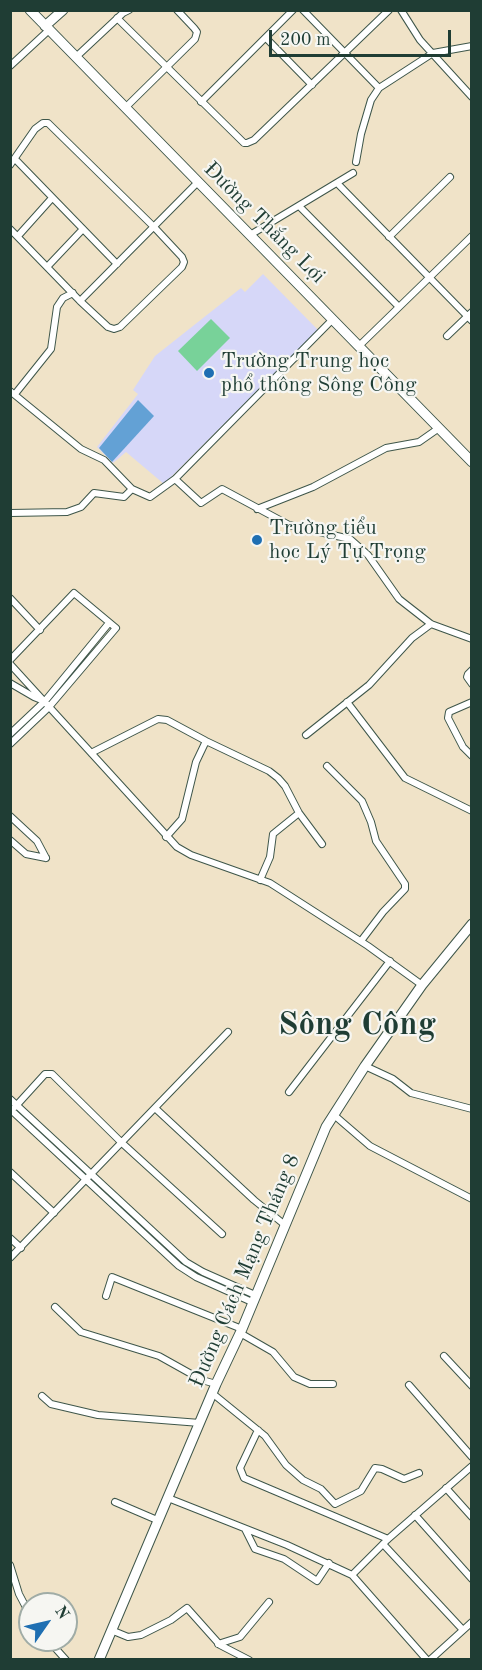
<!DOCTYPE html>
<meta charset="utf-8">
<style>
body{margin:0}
#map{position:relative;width:482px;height:1670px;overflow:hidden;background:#f0e3c8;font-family:"Old Standard TT",serif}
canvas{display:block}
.frame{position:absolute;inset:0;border:12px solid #1f3d34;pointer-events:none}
.north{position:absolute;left:18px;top:1592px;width:60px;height:60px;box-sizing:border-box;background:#f6f6f2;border:2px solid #a0aca6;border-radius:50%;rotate:56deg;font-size:16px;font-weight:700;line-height:24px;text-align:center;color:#1f3d34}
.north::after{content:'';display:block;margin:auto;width:21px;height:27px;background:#1f6fb2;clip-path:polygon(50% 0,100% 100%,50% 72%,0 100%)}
.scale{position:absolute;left:269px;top:30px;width:182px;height:27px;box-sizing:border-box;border:3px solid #1f3d34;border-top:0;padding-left:8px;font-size:18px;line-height:21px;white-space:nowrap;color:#1f3d34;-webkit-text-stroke:4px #f6f6f2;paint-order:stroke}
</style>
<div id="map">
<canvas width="482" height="1670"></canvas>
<div class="frame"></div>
<div class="north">N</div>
<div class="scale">200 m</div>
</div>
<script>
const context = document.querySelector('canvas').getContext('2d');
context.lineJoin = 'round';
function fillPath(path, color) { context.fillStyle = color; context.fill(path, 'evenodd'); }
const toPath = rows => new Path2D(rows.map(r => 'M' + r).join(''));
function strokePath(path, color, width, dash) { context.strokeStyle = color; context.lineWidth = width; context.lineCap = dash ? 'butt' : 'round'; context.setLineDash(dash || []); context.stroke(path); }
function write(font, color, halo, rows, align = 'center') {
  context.font = font + ' "Old Standard TT",serif'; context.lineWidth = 4.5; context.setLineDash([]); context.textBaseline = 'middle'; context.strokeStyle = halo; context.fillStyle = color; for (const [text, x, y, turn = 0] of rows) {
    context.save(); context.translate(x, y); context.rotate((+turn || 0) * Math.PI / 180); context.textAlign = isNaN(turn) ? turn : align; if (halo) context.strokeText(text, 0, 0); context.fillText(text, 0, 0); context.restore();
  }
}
fillPath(toPath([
 [263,274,318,330,164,484,126,452,113,463,97,447,138,394,133,390,155,356,241,288,245,292]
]), '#d6d7f8');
fillPath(toPath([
 [211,319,230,338,197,371,178,351]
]), '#78d299');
fillPath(toPath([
 [138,400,154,416,112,462,99,448]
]), '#63a1d5');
const street = toPath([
 [303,10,379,88],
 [401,10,420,40,472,97],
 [117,18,244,143,247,143,254,140,389,10],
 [266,38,312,85],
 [76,57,123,13,129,10],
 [10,66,49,30],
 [201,102,293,10],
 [125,108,195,39,197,32,194,28,177,10],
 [15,159,117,264],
 [356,162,361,134,371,100,379,88,433,53,472,46],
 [10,165,35,129,43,123,48,123,154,227,182,257,184,262,182,267,120,327,114,329,108,327,80,301,10,229],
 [337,183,472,321],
 [299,206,399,307],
 [250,235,353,173],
 [18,236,52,198],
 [389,237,450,177],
 [47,267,83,229],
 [80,301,198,182],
 [447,336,472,312],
 [359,346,472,236],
 [10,391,81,449,104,460,132,489,150,497,175,479,333,319],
 [15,394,51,349,57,307,63,298,73,293],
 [175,479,201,503,222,489,289,525,350,539,368,555,399,599,431,624,472,639],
 [257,509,313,487,386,448,419,442,439,428],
 [10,513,67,512,81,507,94,493,124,497,132,489],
 [10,598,40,630],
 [10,660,74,593,116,628,49,707,10,744],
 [10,664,177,847,191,855,270,883,368,946,422,985],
 [472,670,468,674,467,677,472,684],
 [10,683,34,697,44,701],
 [347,702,405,778,472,811],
 [472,702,449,712,448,718,463,747,472,756],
 [10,734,45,701,109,623],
 [306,735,369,685,412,638,431,624],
 [91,753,158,719,167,720,206,741,269,771,278,778,285,786,299,813,322,844],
 [327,766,362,801,371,822,376,841,405,884,405,889,383,912,361,941],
 [10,816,37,841,46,858],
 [166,837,182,819,196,762,206,741],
 [10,840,26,854,46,858],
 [260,880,270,857,273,834,299,813],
 [365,1066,393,1079,411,1093,472,1109],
 [289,1092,390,961],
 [10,1099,186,1262,203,1272,255,1295],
 [15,1107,45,1074,52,1074,122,1143,222,1234],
 [155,1108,254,1200,285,1225],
 [10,1109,179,1266,196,1277,252,1302],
 [334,1115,370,1146,472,1199],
 [10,1172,54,1213],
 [10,1238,21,1248],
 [10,1258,228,1032],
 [106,1296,112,1277,242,1329],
 [55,1307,81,1332,159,1356,202,1380,216,1384],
 [240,1333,273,1352,294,1377,310,1384,333,1384],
 [444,1356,472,1386],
 [409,1385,472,1457],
 [212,1393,265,1436,286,1465,303,1480,321,1489,335,1504,361,1491,375,1468,382,1469,404,1479,419,1473],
 [42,1396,51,1404,98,1415,200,1423],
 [258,1430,240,1468,244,1478,388,1539],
 [446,1488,472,1517],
 [168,1498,287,1545,352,1575,427,1660],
 [115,1502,157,1520],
 [415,1515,472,1579],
 [245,1529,255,1549,284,1559,317,1581,329,1563],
 [383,1544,463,1630],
 [10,1565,19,1594,30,1615],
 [352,1575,388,1539,472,1466],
 [111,1630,128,1637,141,1635,171,1620,187,1608,220,1645,249,1660],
 [48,1640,66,1660],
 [218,1644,240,1637,269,1602],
 [430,1660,472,1622]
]);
const secondary = toPath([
 [30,10,472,462],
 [45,26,63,10],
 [99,1660,216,1384,242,1329,326,1127,365,1066,422,985,472,924]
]);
strokePath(street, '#3e564a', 8);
strokePath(secondary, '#3e564a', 11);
strokePath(street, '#fff', 6);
strokePath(secondary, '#fff', 9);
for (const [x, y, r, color] of [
 [209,373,6,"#1f6fb2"],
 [257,540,6,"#1f6fb2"]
]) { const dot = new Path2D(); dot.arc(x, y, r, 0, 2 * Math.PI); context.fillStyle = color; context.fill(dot); strokePath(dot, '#f6f6f2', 2); }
write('21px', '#1f3d34', '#f6f6f2', [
 ["Đường Thắng Lợi",264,223,45],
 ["Đường Cách Mạng Tháng 8",245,1271,-67]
]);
write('21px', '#1f3d34', '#f6f6f2', [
 ["Trường Trung học",221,361],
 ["phổ thông Sông Công",221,385],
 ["Trường tiểu",269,528],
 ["học Lý Tự Trọng",269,552]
], 'left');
write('bold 33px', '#1f3d34', '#f6f6f2', [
 ["Sông Công",357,1025]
]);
</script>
